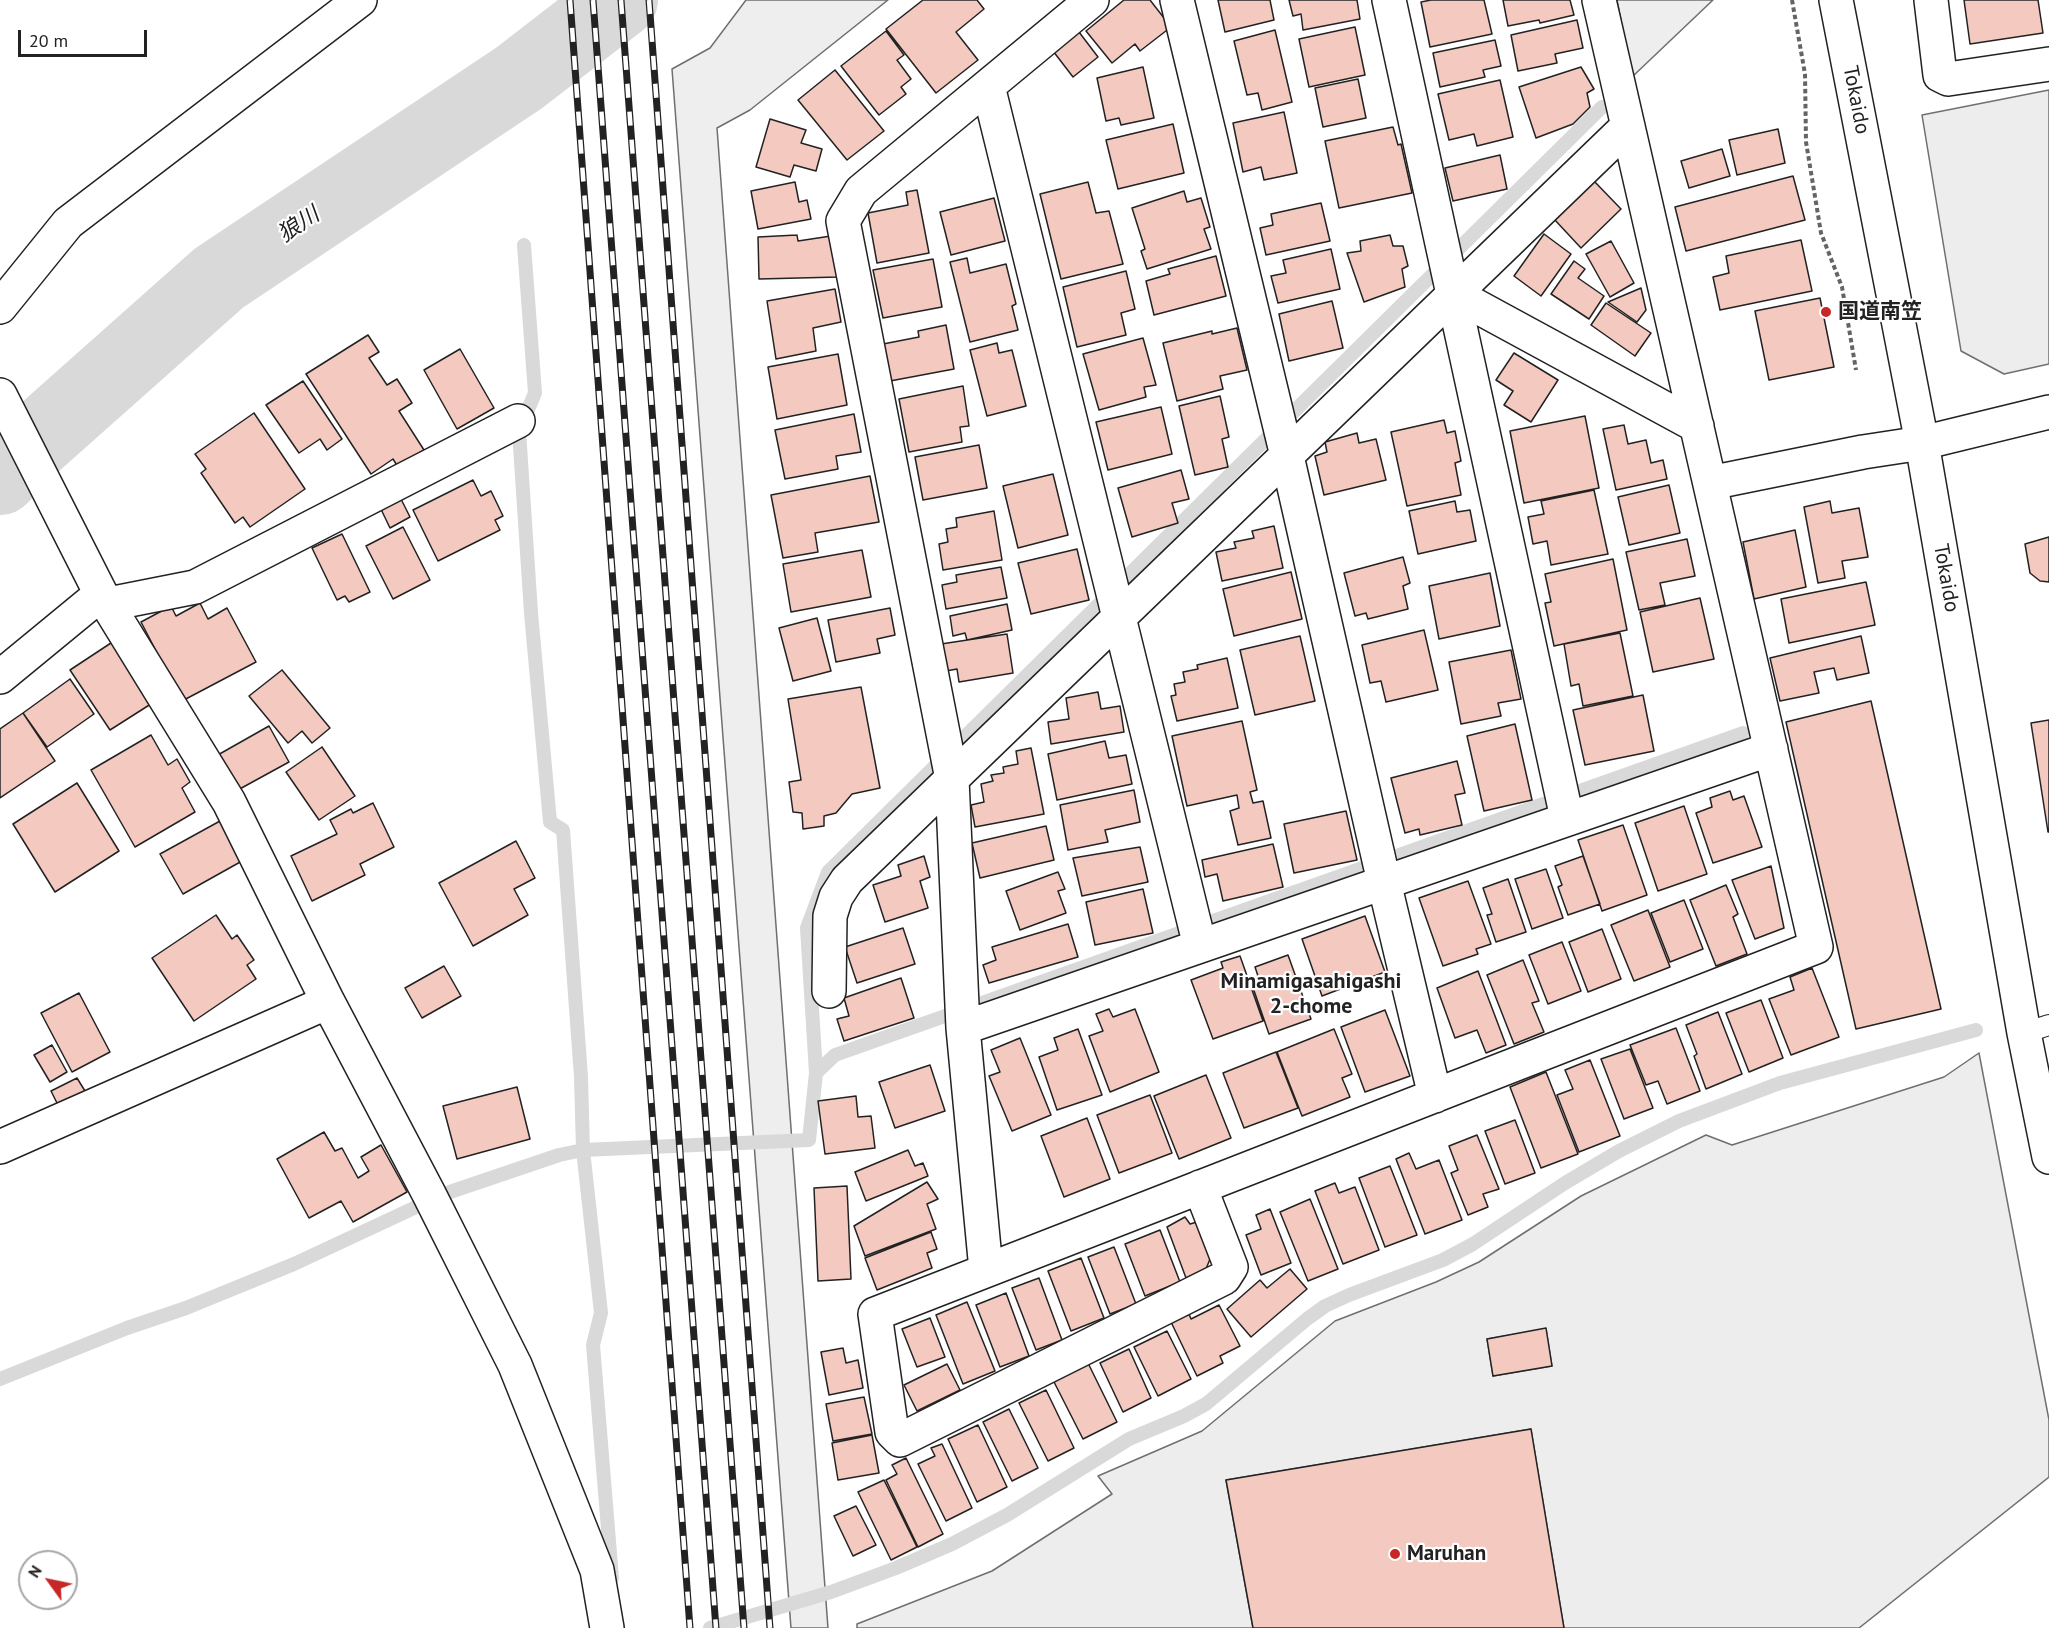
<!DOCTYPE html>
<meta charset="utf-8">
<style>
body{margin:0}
#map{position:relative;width:2049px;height:1628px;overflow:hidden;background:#fff;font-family:"PT Sans",sans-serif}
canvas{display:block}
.north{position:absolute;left:18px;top:1550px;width:60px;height:60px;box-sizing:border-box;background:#fff;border:2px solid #a7a7a7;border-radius:50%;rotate:303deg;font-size:16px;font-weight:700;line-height:24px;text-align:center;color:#222}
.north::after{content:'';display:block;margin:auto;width:21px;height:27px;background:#c62828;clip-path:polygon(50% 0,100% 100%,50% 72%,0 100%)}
.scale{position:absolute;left:18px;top:30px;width:129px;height:27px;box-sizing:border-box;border:3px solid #222;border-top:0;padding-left:8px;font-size:18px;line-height:21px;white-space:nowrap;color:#222;-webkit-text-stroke:4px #fff;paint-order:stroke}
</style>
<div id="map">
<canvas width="2049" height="1628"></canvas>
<div class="north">N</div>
<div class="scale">20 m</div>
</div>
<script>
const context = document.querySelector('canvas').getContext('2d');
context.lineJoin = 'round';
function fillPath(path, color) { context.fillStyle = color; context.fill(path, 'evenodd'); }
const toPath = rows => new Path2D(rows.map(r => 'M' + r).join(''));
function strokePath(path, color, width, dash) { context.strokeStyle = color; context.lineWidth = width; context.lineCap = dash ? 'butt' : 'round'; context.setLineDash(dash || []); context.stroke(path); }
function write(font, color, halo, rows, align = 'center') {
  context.font = font + ' "PT Sans","Noto Sans JP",sans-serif'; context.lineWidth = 4.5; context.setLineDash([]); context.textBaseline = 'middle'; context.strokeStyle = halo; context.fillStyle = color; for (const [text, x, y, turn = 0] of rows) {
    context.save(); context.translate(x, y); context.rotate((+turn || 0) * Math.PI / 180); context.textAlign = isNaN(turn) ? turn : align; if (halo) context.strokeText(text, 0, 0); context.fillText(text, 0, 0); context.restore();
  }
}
const green = toPath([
 [746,0,888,0,750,110,717,128,828,1628,791,1628,672,69,710,48,746,0],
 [1617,0,1713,0,1632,77,1617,0]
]);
fillPath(green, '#eee');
strokePath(green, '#6f6f6f', 1.5);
const parking = toPath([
 [2049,90,2049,364,2004,374,1961,351,1922,115,2049,90],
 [1979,1053,2049,1420,2049,1477,1859,1628,1564,1628,1531,1429,1226,1480,1253,1628,857,1628,857,1624,992,1571,1112,1494,1098,1476,1202,1431,1335,1321,1436,1282,1479,1262,1581,1196,1706,1135,1732,1145,1944,1077,1979,1053],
 [1546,1329,1552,1366,1493,1376,1487,1339,1546,1329]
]);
fillPath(parking, '#ededed');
strokePath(parking, '#6f6f6f', 1.5);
strokePath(toPath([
 [524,245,535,393,519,431,531,613,550,822,563,830,581,1077,583,1150,601,1313,593,1345,612,1578],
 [816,1073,835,1055,1743,733],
 [0,1379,127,1328,186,1308,294,1264,444,1194,559,1155,583,1150,809,1140,816,1073,807,928,828,872,1602,107],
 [710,1628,831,1592,896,1568,952,1544,1007,1515,1129,1439,1184,1416,1206,1404,1307,1319,1325,1306,1349,1295,1443,1260,1473,1244,1565,1183,1619,1151,1679,1121,1780,1083,1976,1030]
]), '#d9d9d9', 14);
strokePath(toPath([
 [0,477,21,454,219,278,519,78,620,0]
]), '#d9d9d9', 76);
const building = toPath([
 [923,0,977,0,984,9,956,32,978,60,936,93,886,29,923,0],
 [1124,0,1150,0,1171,27,1140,51,1135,44,1112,63,1086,31,1124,0],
 [1218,0,1270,0,1274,20,1225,32,1218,0],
 [1289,0,1357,0,1360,19,1303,30,1301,14,1293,16,1289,0],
 [1431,0,1484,0,1492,34,1430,47,1421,2,1431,0],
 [1503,0,1570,0,1574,15,1540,23,1539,20,1508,26,1503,0],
 [1964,0,2038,0,2043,33,1970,44,1964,0],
 [1577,20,1583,48,1555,54,1557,63,1518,71,1511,35,1577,20],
 [1355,27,1365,75,1309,87,1299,39,1355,27],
 [1275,30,1292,102,1262,110,1258,93,1247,95,1234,41,1275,30],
 [886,31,904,55,897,60,911,79,901,87,906,94,879,115,841,66,886,31],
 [1079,32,1098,57,1073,77,1053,51,1079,32],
 [1495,40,1501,66,1483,70,1485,77,1440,87,1433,53,1495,40],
 [1143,67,1154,118,1121,125,1119,118,1106,121,1097,78,1143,67],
 [1581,67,1594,89,1587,93,1590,107,1573,124,1536,138,1519,87,1581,67],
 [835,70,884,131,847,160,798,100,835,70],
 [1358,79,1366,118,1323,127,1315,88,1358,79],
 [1500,80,1513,137,1477,146,1474,134,1449,140,1438,94,1500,80],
 [1284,112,1297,173,1264,180,1261,167,1243,172,1233,123,1284,112],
 [770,119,806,130,801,143,822,149,816,171,794,165,790,177,756,167,770,119],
 [1173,124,1184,173,1118,189,1106,140,1173,124],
 [1393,127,1398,145,1401,144,1412,193,1339,208,1325,141,1393,127],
 [1778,129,1785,163,1737,175,1729,140,1778,129],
 [1722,149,1730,176,1689,188,1681,161,1722,149],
 [1500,155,1507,189,1453,201,1445,168,1500,155],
 [1793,176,1805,220,1686,251,1675,207,1793,176],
 [1593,180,1621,209,1581,248,1554,219,1593,180],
 [795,182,799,202,807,200,811,219,758,229,751,191,795,182],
 [1088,182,1096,213,1109,211,1123,264,1061,279,1040,194,1088,182],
 [917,190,929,253,877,263,868,213,908,205,906,192,917,190],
 [1184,191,1187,202,1201,198,1210,227,1204,229,1211,249,1147,269,1141,251,1145,249,1132,208,1184,191],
 [994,198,1005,241,951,255,940,212,994,198],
 [1321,203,1330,241,1266,255,1260,228,1273,225,1271,214,1321,203],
 [1544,234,1571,254,1541,296,1514,276,1544,234],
 [797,235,798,241,831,236,839,277,759,279,758,237,797,235],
 [1390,235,1393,246,1403,246,1408,266,1402,269,1405,287,1364,302,1347,253,1361,251,1360,241,1390,235],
 [1801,240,1812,291,1720,310,1713,277,1729,273,1726,256,1801,240],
 [1611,241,1634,283,1610,297,1586,254,1611,241],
 [1331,249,1340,289,1278,303,1271,276,1286,273,1283,260,1331,249],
 [1216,256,1226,296,1154,315,1146,281,1170,274,1168,269,1216,256],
 [967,258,970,273,1006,264,1016,304,1012,306,1018,330,970,342,950,262,967,258],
 [933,259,942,307,883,318,873,270,933,259],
 [1574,261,1585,269,1578,278,1604,296,1589,319,1551,294,1574,261],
 [1126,271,1135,309,1121,313,1126,335,1077,347,1063,287,1126,271],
 [1641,288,1646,310,1637,322,1608,302,1641,288],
 [835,289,841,322,813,328,816,351,776,359,767,301,835,289],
 [1820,298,1834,367,1769,380,1755,311,1820,298],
 [1332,301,1343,348,1289,361,1279,314,1332,301],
 [1606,303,1651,333,1635,356,1591,325,1606,303],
 [946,325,954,369,890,381,883,344,919,337,918,331,946,325],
 [1237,328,1247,370,1220,376,1223,389,1177,401,1163,343,1212,331,1212,334,1237,328],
 [368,335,379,352,369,358,387,385,397,379,412,403,399,411,424,450,398,467,393,459,371,474,306,374,368,335],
 [1143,338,1156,385,1144,387,1146,397,1099,410,1083,354,1143,338],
 [997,343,999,353,1012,350,1026,406,987,416,970,350,997,343],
 [460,349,494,408,457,429,424,370,460,349],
 [1514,353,1558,380,1531,422,1504,405,1513,391,1496,380,1514,353],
 [838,354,847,405,777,419,768,367,838,354],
 [303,381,342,439,327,450,320,439,299,453,266,405,303,381],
 [963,386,969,426,960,427,962,442,909,452,899,399,963,386],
 [1220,396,1229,437,1222,439,1228,467,1195,475,1179,406,1220,396],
 [1161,407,1172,454,1108,470,1096,422,1161,407],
 [254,413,305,489,250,527,243,517,235,523,201,473,206,469,195,454,254,413],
 [854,414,861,452,836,456,838,469,785,479,775,430,854,414],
 [1585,416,1599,488,1524,503,1510,431,1585,416],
 [1444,420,1447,433,1455,431,1461,461,1455,463,1461,495,1407,506,1391,432,1444,420],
 [1624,425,1628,444,1646,440,1651,463,1663,460,1667,479,1616,490,1603,429,1624,425],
 [1357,433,1359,443,1376,439,1386,480,1324,495,1315,456,1327,452,1325,442,1357,433],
 [979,445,987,488,923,500,915,457,979,445],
 [1181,470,1189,499,1172,503,1178,523,1132,537,1118,488,1181,470],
 [1053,474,1068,535,1018,548,1003,486,1053,474],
 [870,476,879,522,815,533,818,552,783,558,771,495,870,476],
 [473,480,481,496,491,491,503,516,495,520,500,530,438,561,413,510,473,480],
 [1669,485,1680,533,1629,545,1618,497,1669,485],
 [1594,490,1608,554,1551,565,1547,541,1533,544,1528,517,1544,514,1541,501,1594,490],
 [398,493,410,517,390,528,378,503,398,493],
 [1455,501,1457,512,1470,510,1476,541,1418,554,1409,511,1455,501],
 [1830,501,1832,513,1859,508,1868,557,1842,561,1845,578,1818,583,1804,507,1830,501],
 [994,511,1002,560,943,570,939,544,948,542,946,529,957,527,956,518,994,511],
 [1274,526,1283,568,1222,581,1216,552,1236,548,1234,542,1254,538,1252,531,1274,526],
 [403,527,430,580,393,599,366,546,403,527],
 [1795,530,1806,587,1754,599,1743,542,1795,530],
 [342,534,370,592,349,602,345,596,337,600,312,548,342,534],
 [2049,537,2049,582,2040,581,2030,573,2025,544,2049,537],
 [1687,539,1695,576,1660,583,1665,605,1639,610,1626,552,1687,539],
 [1077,549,1089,600,1031,614,1018,563,1077,549],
 [862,550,871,597,791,612,783,564,862,550],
 [1403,557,1410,583,1403,586,1408,609,1368,619,1366,613,1355,616,1344,573,1403,557],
 [1613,559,1627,630,1554,646,1545,603,1551,602,1545,574,1613,559],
 [1001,567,1007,598,946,609,942,585,957,582,956,575,1001,567],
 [1291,572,1302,619,1234,636,1223,589,1291,572],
 [1490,573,1500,626,1439,639,1429,586,1490,573],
 [1866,582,1875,625,1789,643,1781,599,1866,582],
 [1700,598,1714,659,1653,672,1640,612,1700,598],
 [200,603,208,619,227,608,256,662,182,701,141,622,171,606,176,616,200,603],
 [1007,604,1012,630,967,640,965,633,953,636,950,616,1007,604],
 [890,608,895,635,877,639,880,653,836,662,828,620,890,608],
 [817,618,831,671,793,681,779,628,817,618],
 [1424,630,1438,690,1386,702,1381,681,1370,683,1362,645,1424,630],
 [1620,633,1633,696,1583,706,1579,684,1571,686,1564,644,1620,633],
 [1007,634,1013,673,959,682,957,669,946,671,941,644,1007,634],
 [1300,636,1315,701,1255,715,1240,650,1300,636],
 [1861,636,1869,673,1837,680,1834,668,1814,672,1819,693,1780,701,1770,658,1861,636],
 [114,641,154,702,110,730,70,670,114,641],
 [1511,650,1521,699,1498,703,1501,716,1461,724,1449,662,1511,650],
 [1227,658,1238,708,1177,721,1171,696,1176,695,1174,684,1185,682,1183,672,1198,669,1197,665,1227,658],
 [282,670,330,728,312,743,302,731,288,743,249,696,282,670],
 [70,679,94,714,47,747,23,713,70,679],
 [861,687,880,788,852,794,836,813,824,816,824,826,803,829,802,813,793,812,789,782,801,780,788,699,861,687],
 [1098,692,1101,709,1120,706,1124,732,1051,744,1048,722,1069,719,1066,698,1098,692],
 [1643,695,1654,751,1585,765,1573,710,1643,695],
 [1871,701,1941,1009,1856,1029,1786,722,1871,701],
 [23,713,55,761,0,798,0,729,23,713],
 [2049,720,2049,832,2048,832,2031,723,2049,720],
 [1242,721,1257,790,1250,792,1253,803,1263,801,1271,838,1238,845,1230,811,1239,808,1237,795,1187,806,1172,736,1242,721],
 [1515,724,1532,800,1484,811,1467,736,1515,724],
 [269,726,289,762,236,791,216,756,269,726],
 [151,735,168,765,177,759,190,782,182,788,195,812,135,847,91,770,151,735],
 [1105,741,1109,758,1126,755,1132,784,1057,800,1048,754,1105,741],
 [322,747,355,796,319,820,286,772,322,747],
 [1031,748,1044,814,975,827,971,805,984,802,981,784,993,781,991,775,1004,773,1003,767,1018,764,1016,751,1031,748],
 [1457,761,1465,793,1455,795,1462,825,1420,835,1419,829,1405,833,1391,778,1457,761],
 [77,783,119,851,55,892,13,824,77,783],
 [1134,790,1140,822,1105,830,1108,842,1068,850,1060,805,1134,790],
 [1730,791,1733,800,1744,796,1762,847,1713,863,1696,813,1712,807,1710,798,1730,791],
 [373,803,394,847,360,864,365,875,312,901,291,856,337,834,330,820,351,809,353,813,373,803],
 [1684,806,1707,874,1658,891,1635,823,1684,806],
 [1346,811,1357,860,1294,873,1284,824,1346,811],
 [220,821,242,861,183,894,160,854,220,821],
 [1623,825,1647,895,1602,911,1578,840,1623,825],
 [1046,826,1054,860,980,878,972,843,1046,826],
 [516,841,535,878,514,889,528,915,473,946,439,883,516,841],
 [1273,844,1283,887,1223,901,1217,874,1205,877,1202,860,1273,844],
 [1140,847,1148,882,1082,896,1073,858,1140,847],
 [924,856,930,877,920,881,928,908,885,922,873,885,901,876,898,865,924,856],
 [1583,856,1600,904,1568,915,1558,887,1562,885,1555,866,1583,856],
 [1771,866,1784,928,1755,939,1732,880,1771,866],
 [1546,869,1563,918,1532,929,1515,879,1546,869],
 [1058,872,1065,889,1058,891,1066,913,1020,930,1006,891,1058,872],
 [1508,879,1526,932,1496,942,1487,915,1492,914,1483,888,1508,879],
 [1468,881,1491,944,1476,949,1478,954,1443,966,1419,898,1468,881],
 [1726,885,1738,914,1733,917,1747,954,1716,966,1690,900,1726,885],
 [1143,889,1153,933,1095,945,1086,902,1143,889],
 [1684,900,1703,949,1670,962,1651,913,1684,900],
 [1648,910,1670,967,1634,981,1611,925,1648,910],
 [216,915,232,939,237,935,254,960,247,965,256,979,194,1021,152,958,216,915],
 [1365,916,1385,972,1322,996,1302,939,1365,916],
 [1068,924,1078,957,989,983,983,965,996,960,992,947,1068,924],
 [903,928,915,964,857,983,845,947,903,928],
 [1602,929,1621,979,1588,992,1569,942,1602,929],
 [1562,942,1581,991,1548,1004,1529,955,1562,942],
 [1288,955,1311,1019,1269,1034,1250,979,1258,976,1255,967,1288,955],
 [1240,956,1263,1021,1213,1039,1191,980,1223,968,1221,962,1240,956],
 [1523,960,1539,1001,1532,1003,1544,1032,1514,1044,1487,975,1523,960],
 [444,966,461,996,422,1018,405,988,444,966],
 [1812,968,1839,1037,1791,1055,1769,999,1794,990,1790,977,1812,968],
 [1478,971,1506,1045,1486,1053,1477,1030,1455,1038,1437,988,1478,971],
 [901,978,914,1018,844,1041,837,1019,849,1016,844,998,901,978],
 [79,993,110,1052,72,1072,41,1013,79,993],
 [1761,1000,1783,1058,1749,1072,1726,1013,1761,1000],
 [1109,1009,1113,1017,1135,1009,1159,1072,1110,1092,1089,1036,1103,1031,1096,1014,1109,1009],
 [1385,1010,1410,1076,1365,1092,1341,1027,1385,1010],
 [1718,1012,1742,1074,1706,1089,1694,1056,1697,1054,1686,1025,1718,1012],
 [1676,1028,1700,1091,1667,1104,1658,1081,1646,1085,1630,1045,1676,1028],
 [1078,1029,1102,1095,1057,1110,1039,1057,1058,1050,1054,1038,1078,1029],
 [1334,1029,1352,1074,1342,1078,1350,1097,1302,1116,1277,1052,1334,1029],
 [1020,1038,1051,1115,1012,1131,989,1076,1000,1072,991,1050,1020,1038],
 [52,1045,67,1072,50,1082,34,1055,52,1045],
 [1630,1049,1653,1108,1624,1119,1601,1059,1630,1049],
 [1276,1052,1298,1108,1244,1128,1223,1073,1276,1052],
 [1590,1060,1620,1136,1579,1152,1557,1095,1573,1089,1565,1070,1590,1060],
 [930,1065,945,1111,895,1128,879,1082,930,1065],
 [1546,1072,1578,1154,1541,1168,1510,1087,1546,1072],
 [1206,1075,1231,1138,1179,1159,1154,1096,1206,1075],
 [77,1078,85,1091,58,1105,51,1091,77,1078],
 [517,1087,530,1139,457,1159,443,1106,517,1087],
 [1150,1095,1172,1153,1119,1173,1097,1115,1150,1095],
 [856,1096,858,1117,871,1116,875,1148,825,1154,818,1101,856,1096],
 [1087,1118,1110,1179,1064,1197,1041,1136,1087,1118],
 [1515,1120,1535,1173,1505,1184,1485,1131,1515,1120],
 [324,1132,335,1151,342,1148,358,1178,369,1171,361,1157,381,1145,407,1192,353,1222,341,1201,309,1218,277,1159,324,1132],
 [1477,1135,1499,1189,1483,1194,1488,1207,1468,1215,1451,1173,1458,1170,1449,1146,1477,1135],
 [908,1150,915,1166,923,1163,928,1176,866,1201,855,1172,908,1150],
 [1409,1153,1416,1169,1439,1160,1462,1220,1425,1234,1396,1159,1409,1153],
 [1390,1166,1417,1235,1385,1247,1359,1178,1390,1166],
 [927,1182,938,1199,927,1204,936,1229,865,1256,854,1226,927,1182],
 [1335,1183,1339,1193,1355,1187,1379,1250,1343,1264,1315,1191,1335,1183],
 [847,1186,851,1279,818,1281,814,1188,847,1186],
 [1310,1199,1338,1269,1308,1281,1280,1212,1310,1199],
 [1270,1209,1291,1263,1261,1275,1246,1235,1261,1229,1256,1215,1270,1209],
 [1185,1217,1190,1224,1197,1222,1212,1254,1206,1269,1186,1278,1167,1227,1185,1217],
 [1160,1230,1180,1282,1145,1296,1125,1244,1160,1230],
 [931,1232,937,1249,927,1253,932,1268,877,1290,865,1258,931,1232],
 [1114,1247,1136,1304,1110,1314,1088,1257,1114,1247],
 [1081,1258,1104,1318,1071,1331,1048,1271,1081,1258],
 [1290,1269,1307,1289,1251,1337,1227,1309,1260,1280,1267,1288,1290,1269],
 [1039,1278,1062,1340,1036,1350,1012,1288,1039,1278],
 [1006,1293,1029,1356,1000,1367,976,1305,1006,1293],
 [967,1302,995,1371,963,1384,936,1315,967,1302],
 [1219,1305,1240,1346,1220,1356,1223,1363,1197,1376,1171,1322,1189,1314,1191,1319,1219,1305],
 [930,1318,945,1357,917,1367,902,1329,930,1318],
 [1546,1328,1552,1366,1493,1376,1487,1339,1546,1328],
 [1167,1331,1191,1379,1158,1396,1134,1347,1167,1331],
 [843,1348,846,1363,858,1360,863,1388,829,1395,821,1352,843,1348],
 [1129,1349,1151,1398,1123,1412,1100,1363,1129,1349],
 [1088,1363,1117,1422,1083,1439,1053,1380,1088,1363],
 [947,1364,960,1390,917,1411,904,1385,947,1364],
 [1046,1390,1074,1448,1048,1461,1019,1403,1046,1390],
 [864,1397,872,1434,833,1441,826,1404,864,1397],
 [1009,1409,1038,1468,1012,1481,983,1422,1009,1409],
 [978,1425,1007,1487,977,1502,948,1439,978,1425],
 [1531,1429,1564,1628,1253,1628,1226,1480,1531,1429],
 [872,1435,879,1473,838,1480,832,1443,872,1435],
 [942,1444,972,1508,946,1521,918,1464,935,1456,931,1448,942,1444],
 [906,1458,943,1534,918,1547,886,1480,897,1474,892,1465,906,1458],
 [884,1480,917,1547,891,1560,858,1492,884,1480],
 [856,1506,876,1545,853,1556,834,1516,856,1506]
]);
fillPath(building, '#f3c9c0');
strokePath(building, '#222', 1.5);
const lane = toPath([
 [2024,1033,2049,1025]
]);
const street = toPath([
 [1177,0,1287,456,1384,882,1435,1096],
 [1389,0,1567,818],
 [1931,0,1940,75,1948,79,2049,64],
 [988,86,1200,946],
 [1454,294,1697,426],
 [0,307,68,223,360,0],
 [0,395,101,594,229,802,328,1002,429,1194,515,1365,597,1570,607,1628],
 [1710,483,1863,452,1922,443,2049,412],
 [109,604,195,587,518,421],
 [0,677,101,594],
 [829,991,830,916,836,897,847,880,1628,126],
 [963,1028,1771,749],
 [0,1147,328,1002],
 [1200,1187,1231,1267,1224,1278,900,1440,892,1432,875,1314,1816,947,1599,0],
 [986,1270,963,1028,952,779,843,221,861,191,1092,0]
]);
const highway = toPath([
 [1836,0,1922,443,2024,1033,2049,1157]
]);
strokePath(lane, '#222', 22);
strokePath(street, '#222', 36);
strokePath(highway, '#222', 36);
strokePath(toPath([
 [1792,0,1805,74,1806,142,1821,233,1842,287,1856,370]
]), '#646464', 4, [4.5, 3]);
strokePath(lane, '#fff', 20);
strokePath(street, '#fff', 33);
strokePath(highway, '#fff', 33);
const rail = toPath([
 [570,0,690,1628],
 [593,0,716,1628],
 [621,0,744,1628],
 [649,0,770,1628]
]);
strokePath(rail, '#222', 7);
strokePath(rail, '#fff', 4.5, [14]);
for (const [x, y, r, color] of [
 [1826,312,6,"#c62828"],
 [1395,1554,6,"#c62828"]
]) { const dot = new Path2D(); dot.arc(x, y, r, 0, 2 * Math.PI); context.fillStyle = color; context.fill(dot); strokePath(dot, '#fff', 2); }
write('21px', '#222', '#fff', [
 ["Tokaido",1856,100,79],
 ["Tokaido",1946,578,80]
]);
write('bold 21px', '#222', '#fff', [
 ["国道南笠",1838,312],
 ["Maruhan",1407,1554]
], 'left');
write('italic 22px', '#222', '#fff', [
 ["狼川",299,225,-34]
]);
write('bold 22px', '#222', '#fff', [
 ["Minamigasahigashi",1311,982],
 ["2-chome",1311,1007]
]);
</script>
